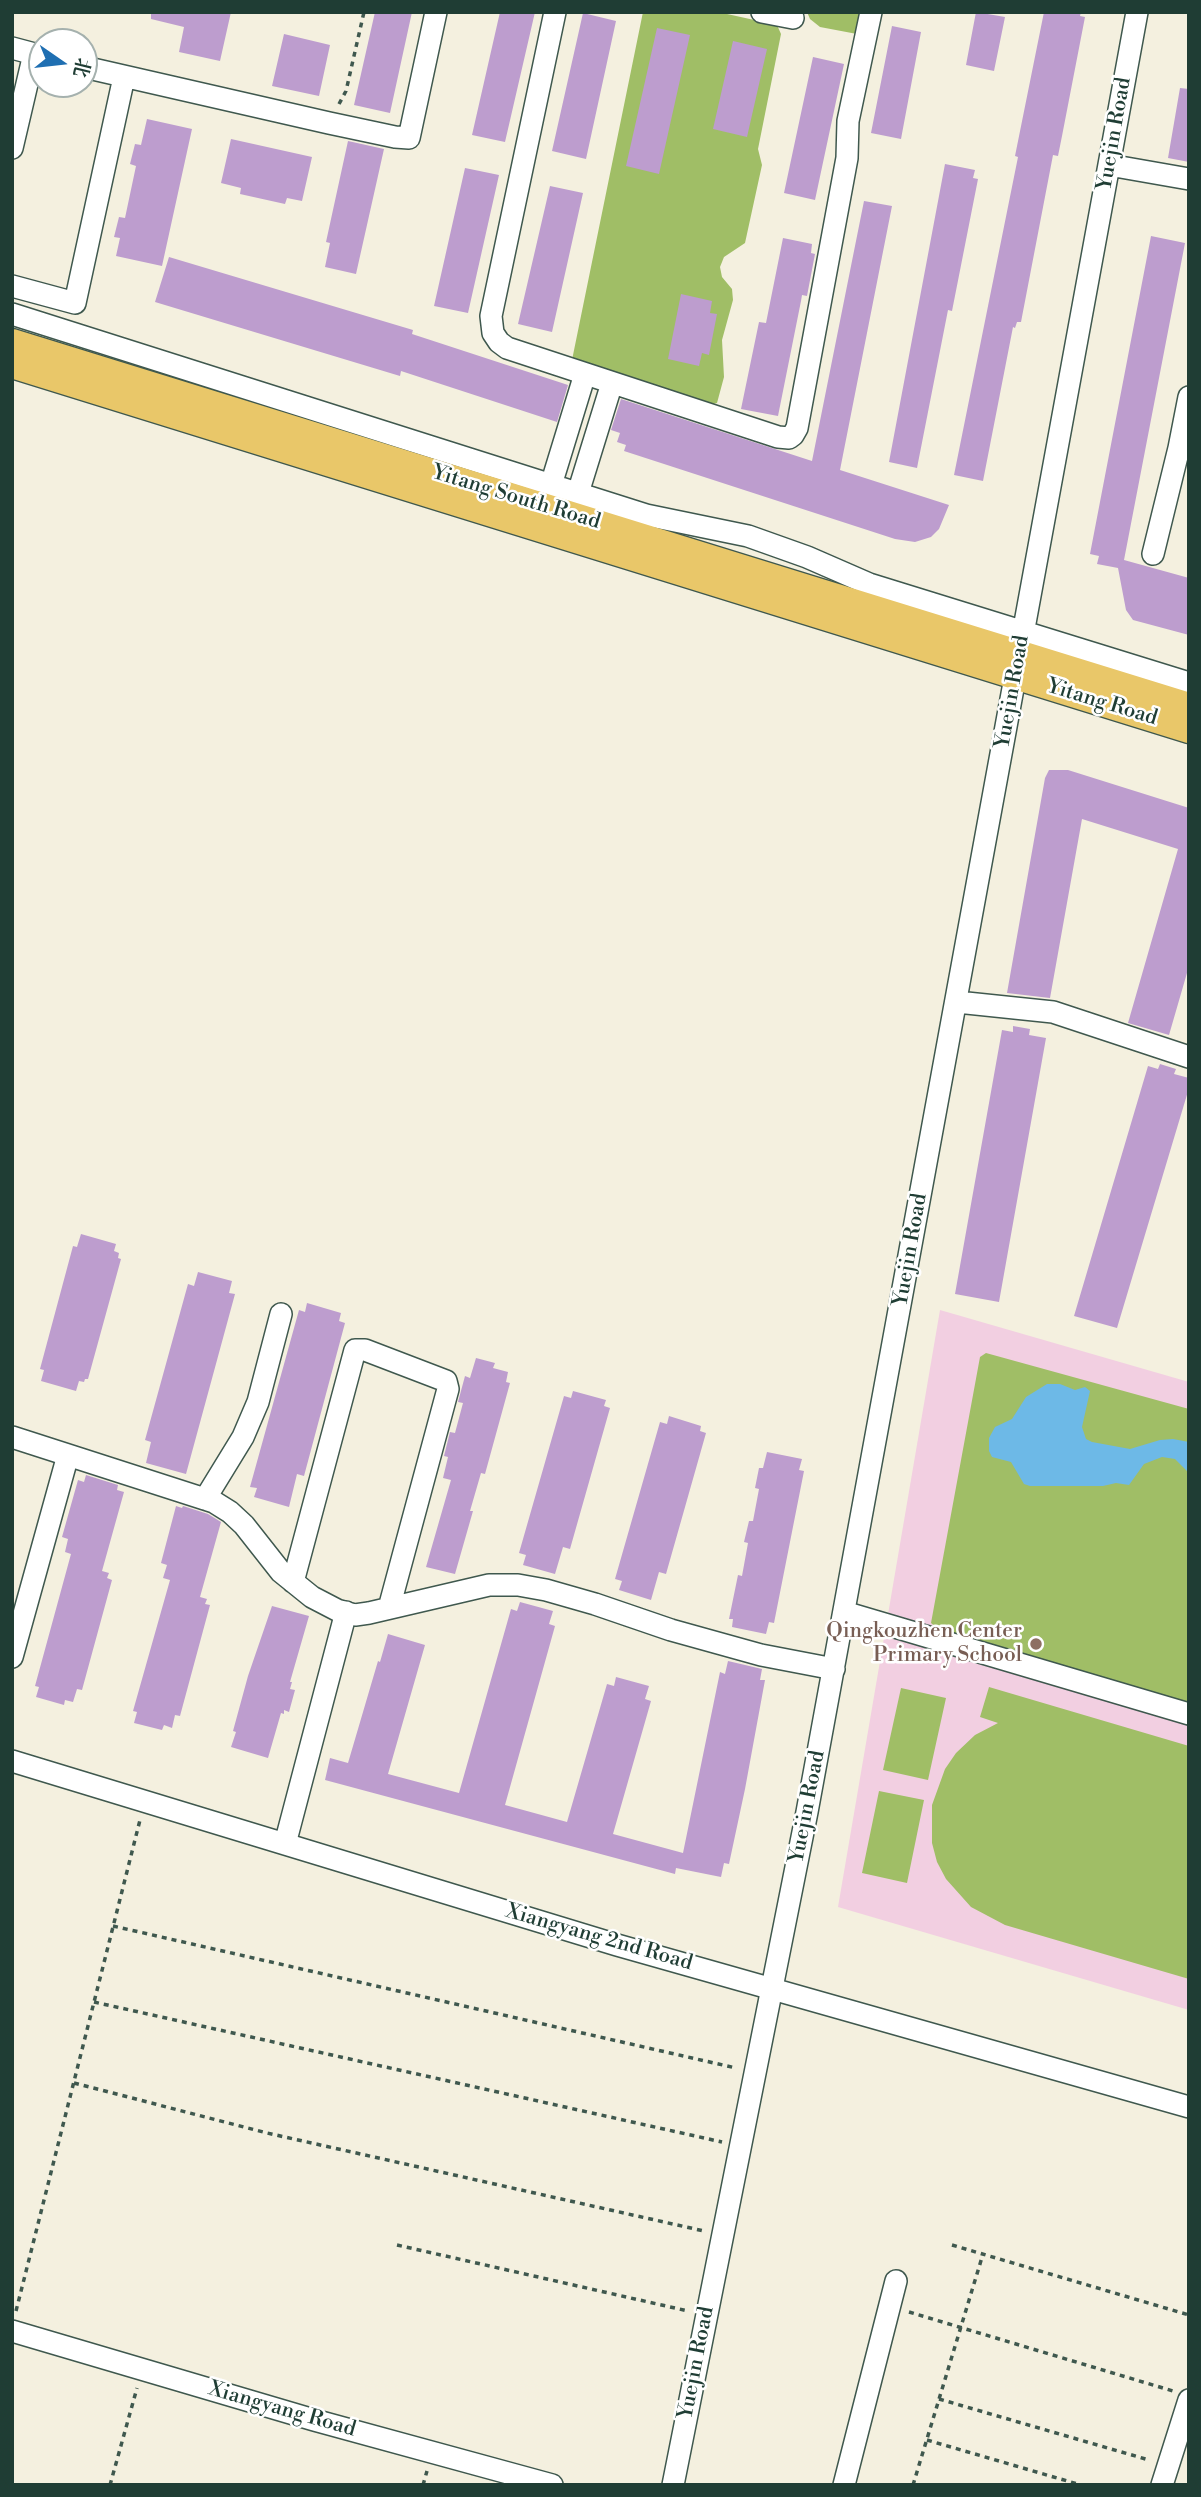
<!DOCTYPE html>
<meta charset="utf-8">
<style>
body{margin:0}
#map{position:relative;width:1201px;height:2497px;overflow:hidden;background:#f4f0df;font-family:"Libre Bodoni","Noto Serif SC",serif}
canvas{display:block}
.frame{position:absolute;inset:0;border:14px solid #1f3d34;pointer-events:none}
.north{position:absolute;left:28px;top:28px;width:70px;height:70px;box-sizing:border-box;background:#fff;border:2px solid #a5b1ae;border-radius:50%;rotate:104deg;font-size:19px;font-weight:700;line-height:28px;text-align:center;color:#1f3d34}
.north::after{content:'';display:block;margin:auto;width:24px;height:32px;background:#1f6fb2;clip-path:polygon(50% 0,100% 100%,50% 72%,0 100%)}
</style>
<div id="map">
<canvas width="1201" height="2497"></canvas>
<div class="frame"></div>
<div class="north">北</div>
</div>
<script>
const context = document.querySelector('canvas').getContext('2d');
context.lineJoin = 'round';
function fillPath(path, color) { context.fillStyle = color; context.fill(path, 'evenodd'); }
const toPath = rows => new Path2D(rows.map(r => 'M' + r).join(''));
function strokePath(path, color, width, dash) { context.strokeStyle = color; context.lineWidth = width; context.lineCap = dash ? 'butt' : 'round'; context.setLineDash(dash || []); context.stroke(path); }
function write(font, color, halo, rows, align = 'center') {
  context.font = font + ' "Libre Bodoni",serif'; context.lineWidth = 5; context.setLineDash([]); context.textBaseline = 'middle'; context.strokeStyle = halo; context.fillStyle = color; for (const [text, x, y, turn = 0] of rows) {
    context.save(); context.translate(x, y); context.rotate((+turn || 0) * Math.PI / 180); context.textAlign = isNaN(turn) ? turn : align; if (halo) context.strokeText(text, 0, 0); context.fillText(text, 0, 0); context.restore();
  }
}
fillPath(toPath([
 [940,1310,1189,1382,1189,2010,838,1907]
]), '#f2cfe1');
fillPath(toPath([
 [643,12,718,12,777,25,781,34,758,149,762,165,745,243,724,257,720,267,722,277,732,289,733,300,722,340,724,377,717,403,709,405,572,360],
 [807,12,862,12,857,34,820,27,810,19],
 [986,1353,1189,1409,1189,1704,937,1628,931,1623,980,1357],
 [989,1687,1189,1746,1189,1979,1005,1925,971,1907,946,1879,937,1862,932,1843,932,1805,945,1769,956,1753,975,1735,998,1723,980,1717],
 [901,1688,946,1698,928,1780,883,1770],
 [879,1791,924,1800,907,1883,862,1873]
]), '#a0be66');
fillPath(toPath([
 [1047,1384,1060,1384,1075,1390,1085,1387,1090,1391,1082,1427,1086,1439,1092,1442,1130,1449,1160,1440,1173,1439,1189,1442,1189,1473,1175,1459,1162,1457,1144,1464,1129,1485,1116,1483,1103,1486,1030,1486,1024,1484,1011,1462,992,1457,989,1451,989,1438,995,1427,1012,1419,1026,1397]
]), '#6db9e7');
fillPath(toPath([
 [151,12,231,12,220,61,179,52,184,27,151,19],
 [375,12,412,12,390,113,354,105],
 [500,12,535,12,505,142,472,135],
 [976,12,1005,17,994,71,966,65],
 [1044,12,1081,12,1080,16,1085,17,1062,136,1058,156,1053,155,1021,322,1017,322,1015,328,1013,327,983,481,954,475,1018,157,1015,156],
 [583,13,616,21,586,159,552,151],
 [892,26,921,32,901,139,871,133],
 [657,28,690,35,659,174,626,166],
 [284,34,330,45,319,96,272,86],
 [733,41,767,49,747,137,713,129],
 [813,57,844,64,815,200,784,193],
 [1180,88,1189,89,1189,162,1168,158],
 [147,119,192,129,162,266,116,256,120,238,114,237,119,217,125,218,136,166,130,164,135,144,141,145],
 [231,139,312,157,302,201,287,198,285,204,240,194,241,188,221,183],
 [348,141,384,149,356,274,325,267,330,243,326,242],
 [945,164,975,170,973,178,978,179,952,311,948,310,917,468,889,462],
 [465,168,499,175,468,313,434,306],
 [550,186,583,193,552,332,518,324],
 [864,201,892,206,840,470,949,505,939,529,931,537,915,542,895,539,624,451,626,445,617,442,620,433,611,430,621,399,812,461],
 [1151,236,1185,243,1124,560,1189,578,1189,635,1133,620,1126,610,1118,568,1097,564,1099,556,1090,554],
 [783,238,812,244,811,253,815,254,807,296,802,295,801,301,778,416,741,409,759,322,766,323],
 [169,257,413,330,412,334,568,385,557,422,401,371,400,376,155,302],
 [681,294,712,301,710,313,717,314,709,355,702,353,699,366,668,359],
 [1049,770,1068,770,1189,808,1189,966,1169,1035,1128,1023,1178,849,1082,819,1050,998,1007,993,1045,778],
 [1013,1026,1030,1029,1029,1035,1046,1038,999,1302,955,1294,1002,1030,1013,1032],
 [1160,1064,1176,1069,1174,1074,1189,1078,1189,1088,1117,1328,1074,1316,1148,1066,1158,1069],
 [81,1234,116,1244,114,1251,119,1253,118,1258,121,1259,88,1379,85,1379,84,1382,79,1381,76,1391,41,1381,44,1370,40,1369,73,1246,77,1247],
 [198,1272,232,1281,229,1293,235,1294,186,1474,146,1463,151,1442,145,1440,188,1284,194,1286],
 [307,1303,341,1313,339,1321,345,1323,304,1476,297,1474,289,1507,254,1497,257,1488,250,1487,299,1310,305,1312],
 [476,1358,495,1363,493,1368,508,1372,506,1382,510,1383,485,1474,481,1473,470,1511,473,1511,455,1574,426,1567,451,1480,443,1478,448,1457,444,1456,450,1432,455,1433,463,1403,458,1402,465,1376,470,1378],
 [573,1391,606,1400,604,1406,610,1408,570,1549,563,1547,555,1574,523,1565,526,1555,519,1553,564,1396,571,1398],
 [669,1416,701,1426,700,1431,706,1433,666,1574,659,1572,651,1600,619,1590,622,1581,615,1579,660,1422,667,1424],
 [767,1452,802,1459,799,1470,804,1471,774,1623,769,1622,766,1634,732,1627,733,1619,729,1619,738,1575,742,1576,748,1543,744,1542,749,1521,753,1521,759,1489,755,1488,759,1468,763,1468],
 [86,1475,118,1485,117,1490,124,1492,102,1571,109,1573,107,1578,112,1580,82,1690,77,1689,73,1702,65,1700,64,1705,36,1697,39,1687,35,1686,71,1554,65,1552,68,1539,62,1537,78,1480,84,1482],
 [176,1506,182,1508,183,1506,208,1514,221,1522,200,1597,207,1599,205,1604,210,1605,180,1716,175,1715,172,1728,164,1725,162,1730,134,1723,137,1712,133,1711,170,1580,163,1578,167,1565,161,1563],
 [520,1602,553,1611,549,1624,555,1626,505,1805,567,1822,607,1684,614,1686,616,1677,649,1686,645,1699,651,1701,613,1834,683,1853,720,1672,725,1674,728,1661,762,1669,760,1680,765,1680,745,1789,729,1864,724,1863,721,1877,676,1868,675,1874,325,1780,330,1758,348,1763,378,1661,380,1662,388,1634,425,1645,388,1774,459,1793,511,1609,517,1611],
 [272,1606,309,1616,290,1682,292,1682,290,1689,295,1690,289,1712,284,1710,284,1714,281,1713,268,1758,231,1747,236,1732,233,1731,248,1676]
]), '#bd9dce');
const minor = toPath([
 [555,12,491,316,493,333,499,342,507,348,778,437,789,438,793,435,797,428,847,158,848,121,871,12],
 [762,12,793,18],
 [12,48,42,56],
 [84,67,329,123,395,137,409,138,436,12],
 [12,148,34,54],
 [1109,165,1189,179],
 [12,286,75,303,124,77],
 [12,314,646,515,748,536,807,557,869,584,1189,683],
 [1189,397,1179,448,1189,450],
 [551,485,585,374],
 [578,493,612,383],
 [1153,554,1179,448],
 [957,1002,1053,1012,1189,1057],
 [12,1437,214,1502,230,1512,244,1525,281,1572,312,1597,337,1610,355,1615,369,1613,489,1585,518,1585,546,1590,595,1604,671,1630,761,1655,834,1669],
 [205,1499,243,1437,258,1402,281,1314],
 [293,1582,355,1350,365,1350,446,1381,448,1389,389,1608],
 [844,1612,1189,1714],
 [12,1657,68,1455],
 [12,1761,617,1945,1189,2107],
 [285,1844,346,1612],
 [12,2331,314,2420,552,2485],
 [673,2485,807,1812,1137,12],
 [844,2485,896,2281],
 [1162,2485,1189,2400]
]);
const major = toPath([
 [12,342,1189,706],
 [12,365,1189,730]
]);
strokePath(minor, '#3f584e', 24);
strokePath(major, '#3f584e', 29);
strokePath(toPath([
 [339,104,346,91,364,12],
 [113,1926,736,2068],
 [94,2002,722,2142],
 [74,2083,267,2133,704,2231],
 [397,2245,688,2311],
 [952,2245,1189,2315],
 [16,2311,140,1820],
 [909,2312,1173,2391],
 [939,2399,1149,2460],
 [927,2440,1081,2485],
 [110,2485,137,2388],
 [423,2485,427,2471],
 [913,2485,983,2254]
]), '#3f584e', 3.5, [5, 5]);
strokePath(minor, '#fff', 21);
strokePath(major, '#e9c769', 26);
for (const [x, y, r, color] of [
 [1036,1644,7,"#8d6e63"]
]) { const dot = new Path2D(); dot.arc(x, y, r, 0, 2 * Math.PI); context.fillStyle = color; context.fill(dot); strokePath(dot, '#fff', 2.5); }
write('21px', '#1f3d34', '#fff', [
 ["Yuejin Road",1115,134,-80],
 ["Yitang South Road",516,498,17],
 ["Yuejin Road",1013,692,-80],
 ["Yitang Road",1102,703,17],
 ["Yuejin Road",911,1250,-80],
 ["Yuejin Road",808,1807,-79],
 ["Xiangyang 2nd Road",599,1938,16],
 ["Yuejin Road",697,2363,-79],
 ["Xiangyang Road",282,2410,16]
]);
write('21px', '#785e54', '#fff', [
 ["Qingkouzhen Center",1022,1632],
 ["Primary School",1022,1656]
], 'right');
</script>
